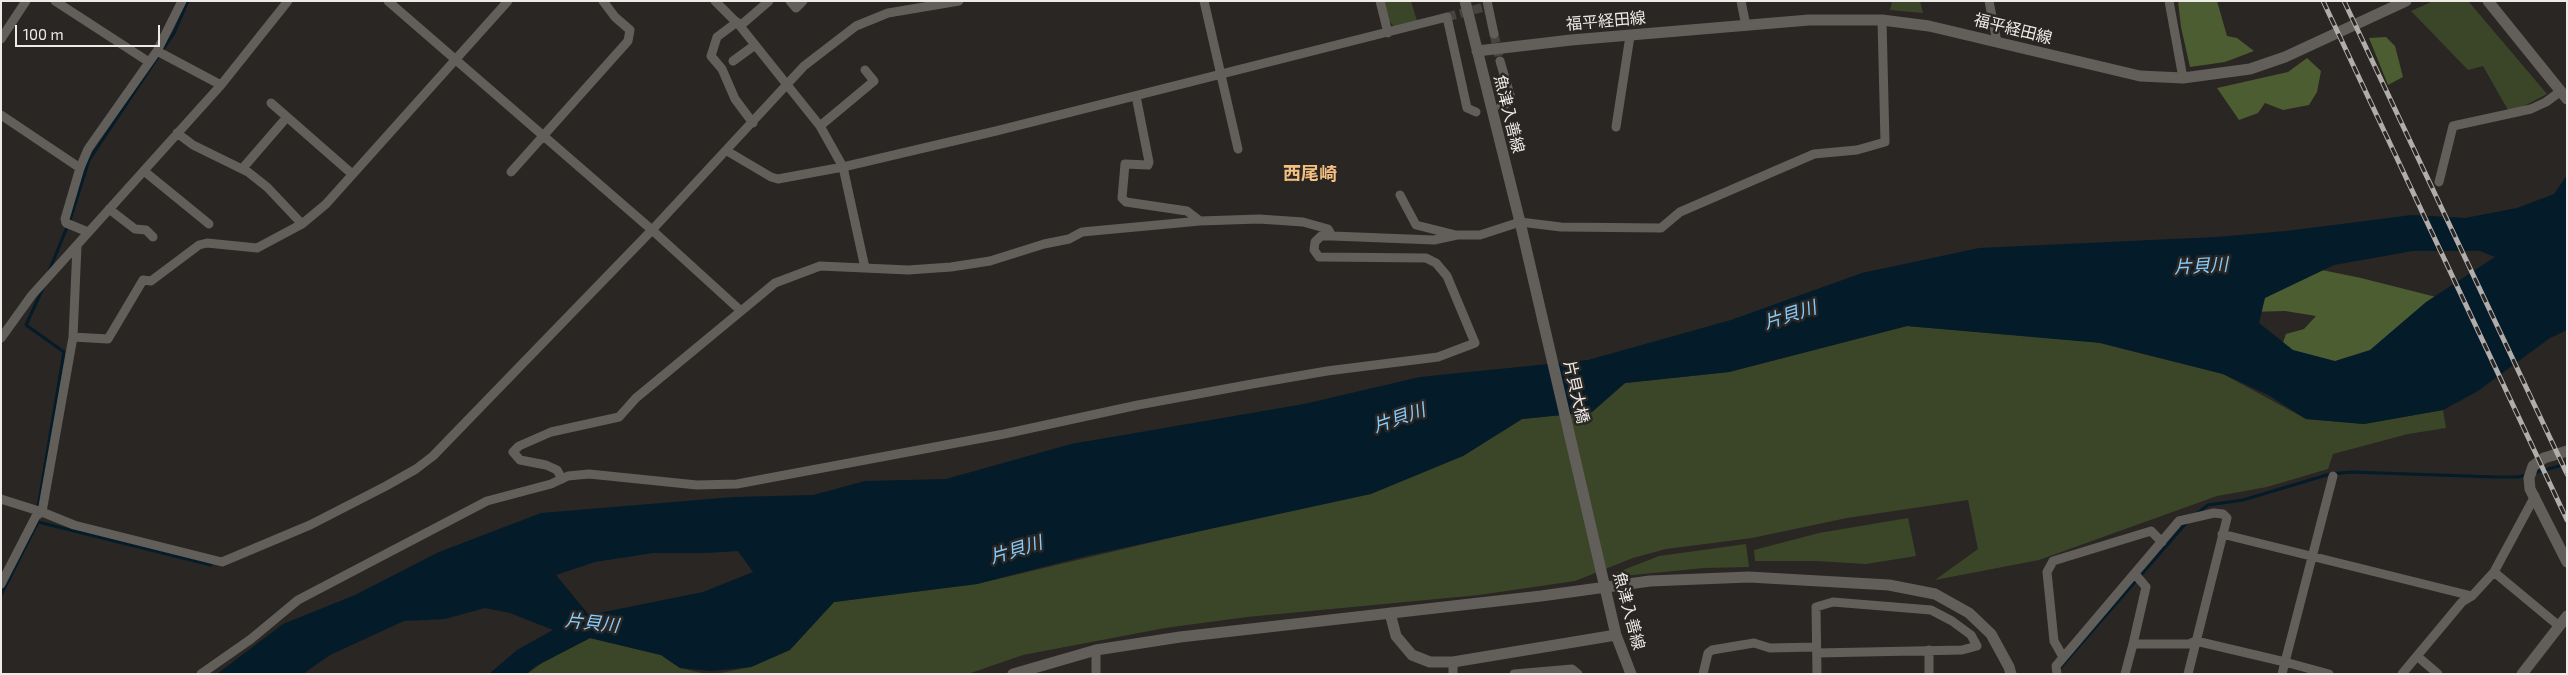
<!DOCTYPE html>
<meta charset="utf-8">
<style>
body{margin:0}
#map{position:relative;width:2568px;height:675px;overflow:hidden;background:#2a2623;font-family:"Exo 2",sans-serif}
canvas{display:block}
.frame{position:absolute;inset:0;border:2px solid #edeae8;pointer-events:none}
.scale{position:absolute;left:15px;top:25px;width:145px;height:22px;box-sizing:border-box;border:2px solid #edeae8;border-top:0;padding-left:6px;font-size:15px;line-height:18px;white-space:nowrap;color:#edeae8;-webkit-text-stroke:4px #2a2623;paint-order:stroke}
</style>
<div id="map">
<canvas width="2568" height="675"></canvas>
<div class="frame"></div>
<div class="scale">100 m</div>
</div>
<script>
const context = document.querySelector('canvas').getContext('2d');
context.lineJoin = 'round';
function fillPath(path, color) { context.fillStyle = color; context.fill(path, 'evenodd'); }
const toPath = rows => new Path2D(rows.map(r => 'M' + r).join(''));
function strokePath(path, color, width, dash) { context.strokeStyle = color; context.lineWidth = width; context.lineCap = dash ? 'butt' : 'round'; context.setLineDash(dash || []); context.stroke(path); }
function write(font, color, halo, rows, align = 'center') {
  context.font = font + ' "Exo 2","Noto Sans JP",sans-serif'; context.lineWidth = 5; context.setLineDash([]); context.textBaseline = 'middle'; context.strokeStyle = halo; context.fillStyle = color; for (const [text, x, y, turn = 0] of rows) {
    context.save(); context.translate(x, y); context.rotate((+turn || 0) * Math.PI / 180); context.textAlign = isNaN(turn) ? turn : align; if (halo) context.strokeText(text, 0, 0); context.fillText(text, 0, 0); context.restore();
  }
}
fillPath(toPath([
 [1384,1,1411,1,1417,21,1394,27,1388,19],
 [1892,1,1920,1,1923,13,1890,10],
 [2433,1,2469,2,2547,94,2518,109,2508,110,2483,66,2468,70,2411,11],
 [1907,326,2095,342,2223,374,2306,419,2364,424,2443,410,2446,428,2408,434,2333,454,2328,469,2267,487,2217,496,2039,560,1935,580,1978,549,1968,500,1847,518,1752,538,1666,549,1633,558,1575,581,1479,595,1247,617,1165,628,1023,655,968,674,715,674,751,667,789,650,834,602,977,584,1220,526,1463,456,1522,419,1592,412,1625,383,1729,372],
 [1908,518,1916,556,1866,564,1816,561,1755,561,1754,550,1819,533],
 [1746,544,1749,567,1704,568,1613,577,1613,574,1659,556],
 [590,638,661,655,680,668,706,674,527,674,542,663]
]), '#3b4628');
fillPath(toPath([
 [2178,1,2217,1,2227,36,2237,38,2254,51,2225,62,2190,67,2181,27],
 [2386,37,2395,46,2403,77,2388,85,2369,38],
 [2307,58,2321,71,2317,92,2309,105,2283,110,2265,103,2258,113,2239,120,2217,88,2288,72],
 [2312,268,2361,278,2444,299,2336,381,2279,354,2286,334,2304,329,2316,316,2285,311,2249,312,2252,273]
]), '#4d5d32');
fillPath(toPath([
 [2567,175,2567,330,2550,338,2478,391,2443,410,2364,424,2306,419,2268,395,2223,374,2101,343,1907,326,1729,372,1625,383,1592,412,1522,419,1463,456,1371,494,1086,556,977,584,834,602,790,650,751,667,711,671,680,668,661,655,590,638,536,666,526,674,489,674,517,650,553,630,510,613,485,608,445,619,404,621,330,655,303,674,217,674,283,624,355,595,439,552,541,513,734,497,813,495,865,481,946,479,1071,444,1304,404,1420,377,1588,360,1731,320,1862,273,1979,248,2216,237,2286,231,2412,215,2465,218,2517,208,2554,194],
 [2413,251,2480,251,2495,257,2426,302,2370,350,2335,361,2293,350,2259,323,2265,298,2334,265],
 [738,551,753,572,703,592,589,615,556,575,595,562,653,553,706,553]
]), '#041b29');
strokePath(toPath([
 [49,271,70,220,89,160,174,33,188,1],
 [2533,473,2567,464],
 [38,508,64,352,26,325,43,288],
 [2196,514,2208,505,2243,500,2330,474,2351,472,2495,477,2518,477,2527,475],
 [38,522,211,565],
 [1,595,38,522,38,517],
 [2059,669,2188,521]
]), '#041b29', 3);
strokePath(toPath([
 [1447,17,1488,6],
 [1494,34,1500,61]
]), '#474341', 9, [9, 4.5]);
strokePath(toPath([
 [55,1,149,62],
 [388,1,652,230,741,311],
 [715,1,740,26,820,126,843,167,865,268],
 [790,1,796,8,803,1],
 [1204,1,1238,149],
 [1380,1,1388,33],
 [1487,1,1494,34],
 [1741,1,1746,26],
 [1989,1,1997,42],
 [2169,1,2183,78],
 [737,22,717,37,711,56,722,69,735,99,753,123],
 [740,26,769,1],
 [1,39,26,1],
 [157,51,221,85],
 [733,61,755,45],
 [1500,61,1511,98,1506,104,1501,106],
 [1136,96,1149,162,1148,165,1125,164,1122,198,1126,202,1187,211,1200,221,1259,219,1303,222,1328,229,1332,236,1434,240,1457,235,1480,235,1520,222,1561,227,1661,228,1680,212,1814,154,1857,150,1885,142,1882,20],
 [271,103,351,173],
 [1,115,80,168],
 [820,126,874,81,865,70],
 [1616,127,1630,36],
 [177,133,193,145,248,172,267,187,302,224,326,204,508,1],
 [727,151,771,177,778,179,843,167,996,131,1447,17,1467,108,1476,112],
 [242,169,287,117],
 [144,171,209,224],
 [511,172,628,41,630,30,615,17,603,1],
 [2439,182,2453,126,2531,109,2546,102,2561,91],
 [1400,195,1416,225,1456,235],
 [109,209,135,229,146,230,153,237],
 [88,232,66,223,65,219,80,168,88,149,157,51,182,1],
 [73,337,108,339,143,280,151,281,199,245,207,243,257,248,302,224],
 [1,338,32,295,221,85,288,1],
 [562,479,557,470,546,465,520,460,513,452,519,446,551,432,619,417,636,398,775,283,820,266,908,270,951,267,990,261,1044,244,1069,239,1082,232,1200,221],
 [2535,496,2494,572,2559,626],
 [1,499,42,512,74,525,222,562,310,525,386,486,416,469,433,456,652,230,804,66,856,26,888,13,959,1],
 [2222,534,2472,596],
 [1,584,36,516,42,512,73,337,77,246],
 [2133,644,2146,587,2135,574],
 [1096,650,1096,674],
 [1929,650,1929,674],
 [2417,656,2438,674],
 [2063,657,2054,641,2047,572,2053,561,2151,531,2162,542],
 [1453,662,1453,674],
 [201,674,251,639,298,600,487,501,551,484,568,476,589,474,697,485,737,484,1004,434,1138,405,1252,384,1327,371,1438,357,1475,343,1447,276,1436,263,1426,258,1319,257,1314,250,1315,242,1321,236,1332,236],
 [1514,674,1572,669,1578,674],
 [1703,674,1708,653,1712,650,1754,643,1770,648,1816,647],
 [1817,674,1816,607,1833,602,1931,610,1952,621,1971,635,1977,646,1962,650,1817,653],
 [2057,674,2056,666,2179,521,2214,513,2223,514,2227,518,2188,674],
 [2125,674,2133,644,2189,644,2196,641,2285,662,2282,674],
 [2329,674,2285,662,2333,476],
 [2402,674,2462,602,2472,596,2494,572]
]), '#625e5a', 9);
strokePath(toPath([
 [1465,1,1520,222,1616,635,1631,674],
 [2488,1,2567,99],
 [1477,51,1571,40,1809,20,1882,20,1929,26,2140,76,2183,78,2250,69,2285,57,2406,1],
 [2567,451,2544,458,2533,466,2529,478,2530,489,2567,562],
 [1390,613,1396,636,1412,655,1430,662,1453,662,1616,635],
 [1013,674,1096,650,1180,637,1541,596,1650,581,1749,577,1889,585,1935,594,1969,613,1991,634,2009,667,2011,674],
 [2522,674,2567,616]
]), '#625e5a', 11);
const rail = toPath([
 [2323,1,2567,520],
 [2344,1,2567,474]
]);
strokePath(rail, '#b0adaa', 5);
strokePath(rail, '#2a2623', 3, [9]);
write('16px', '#edeae8', '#2a2623', [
 ["福平経田線",1606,21,-5],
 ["福平経田線",2013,29,14],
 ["魚津入善線",1509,114,76],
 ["片貝大橋",1576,392,77],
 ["魚津入善線",1629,611,75]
]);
write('bold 18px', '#f5c081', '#2a2623', [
 ["西尾崎",1310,174]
]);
write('italic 18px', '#85cdfd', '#2a2623', [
 ["片貝川",2201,266,-3],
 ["片貝川",1790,315,-18],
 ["片貝川",1399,418,-19],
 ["片貝川",1016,550,-17],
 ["片貝川",592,623,6]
]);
</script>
